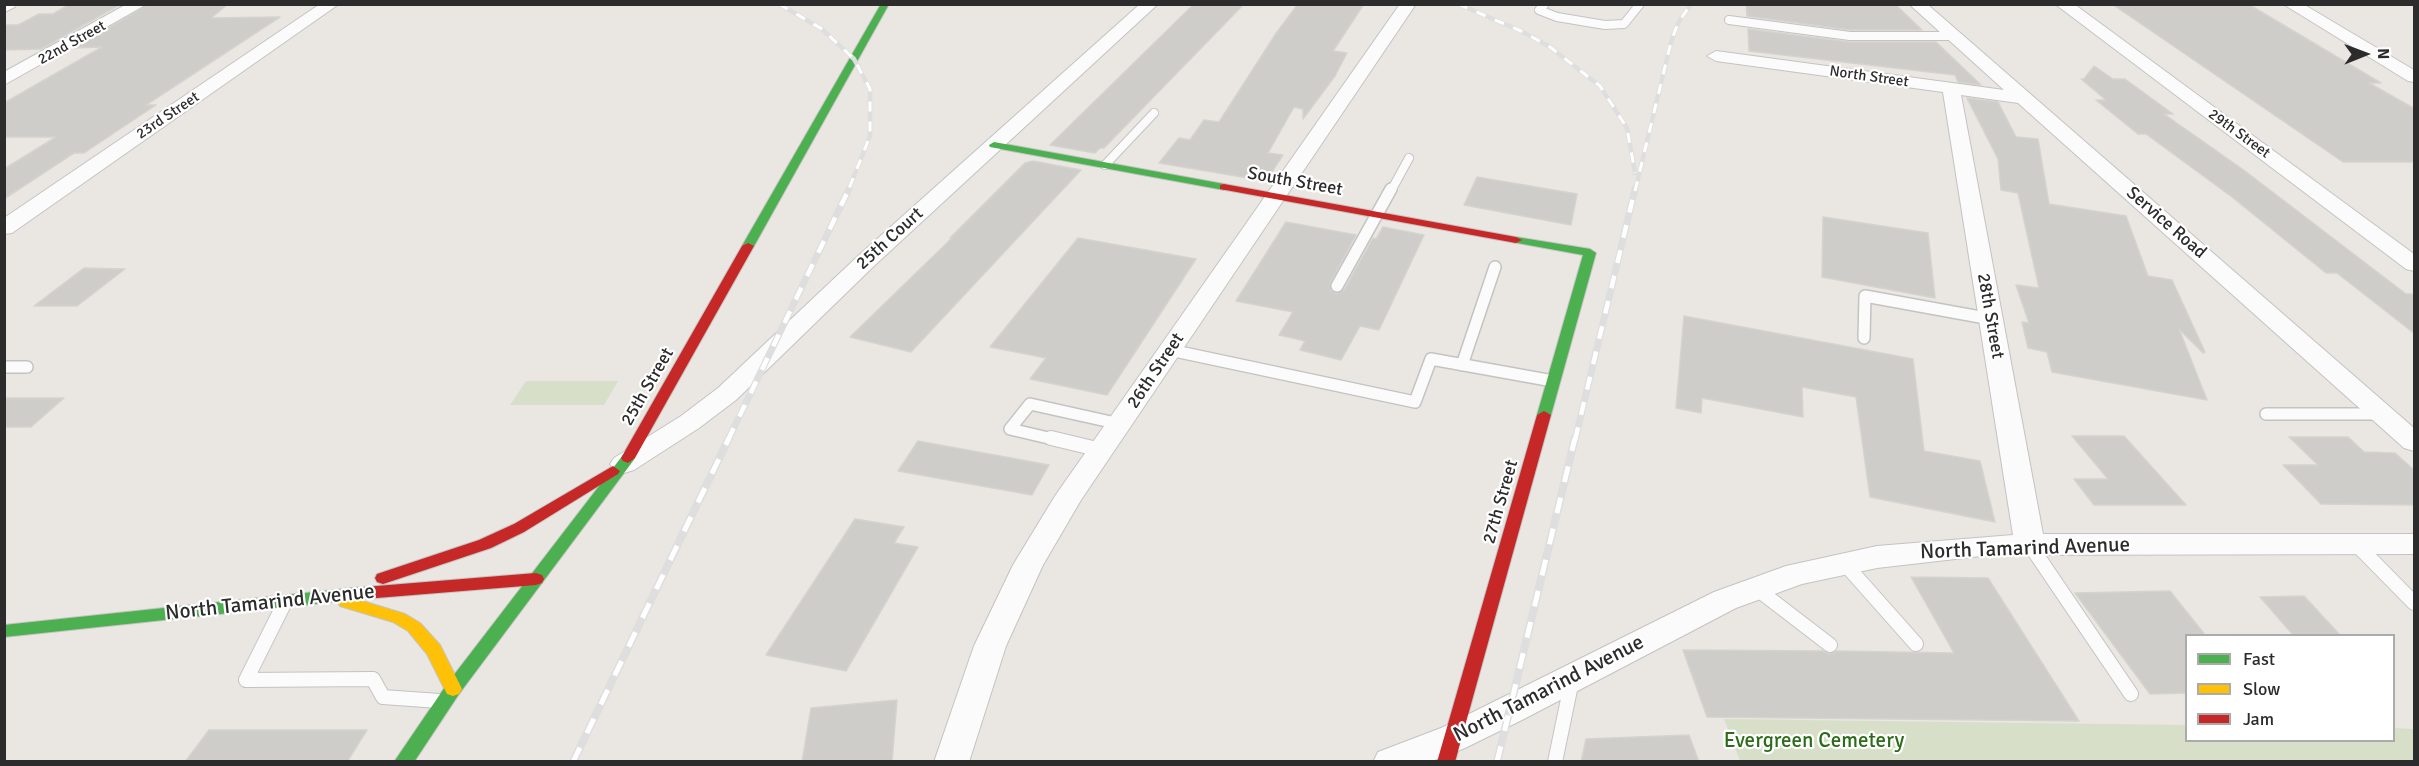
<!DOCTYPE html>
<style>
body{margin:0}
#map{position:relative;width:2419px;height:766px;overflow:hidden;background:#eae7e2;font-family:Signika,sans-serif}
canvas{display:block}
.frame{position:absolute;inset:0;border:6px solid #2c2c2c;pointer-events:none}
.legend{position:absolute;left:2185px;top:634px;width:210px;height:108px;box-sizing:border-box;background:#fff;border:2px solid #ababab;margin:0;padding:8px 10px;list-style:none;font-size:18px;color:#2c2c2c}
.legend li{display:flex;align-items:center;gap:12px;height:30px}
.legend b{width:30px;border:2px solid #ababab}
.north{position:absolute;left:2335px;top:24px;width:60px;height:60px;-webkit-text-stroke:4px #fff;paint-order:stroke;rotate:89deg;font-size:16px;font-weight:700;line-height:24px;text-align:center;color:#2c2c2c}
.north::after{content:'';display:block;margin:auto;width:21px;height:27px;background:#2c2c2c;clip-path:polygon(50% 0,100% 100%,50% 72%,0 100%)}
</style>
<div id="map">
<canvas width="2419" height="766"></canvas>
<div class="frame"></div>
<ul class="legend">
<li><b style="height:8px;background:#4caf50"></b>Fast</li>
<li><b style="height:8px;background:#ffc107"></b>Slow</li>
<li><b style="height:8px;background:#c62828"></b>Jam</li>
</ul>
<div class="north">N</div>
</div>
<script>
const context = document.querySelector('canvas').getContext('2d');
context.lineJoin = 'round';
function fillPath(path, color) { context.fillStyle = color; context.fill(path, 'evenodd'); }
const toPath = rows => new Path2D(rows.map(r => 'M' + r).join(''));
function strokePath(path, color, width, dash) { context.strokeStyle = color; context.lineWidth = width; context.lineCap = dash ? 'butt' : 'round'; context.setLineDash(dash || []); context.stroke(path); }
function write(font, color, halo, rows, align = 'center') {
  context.font = font + ' Signika,sans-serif'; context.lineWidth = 4.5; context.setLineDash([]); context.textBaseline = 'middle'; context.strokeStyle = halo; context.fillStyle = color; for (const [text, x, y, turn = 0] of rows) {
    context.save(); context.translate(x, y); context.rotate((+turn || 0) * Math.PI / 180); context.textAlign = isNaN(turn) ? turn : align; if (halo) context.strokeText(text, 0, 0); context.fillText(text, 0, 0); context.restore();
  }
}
fillPath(toPath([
 [526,381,618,381,604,405,510,405],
 [1724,719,2186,725,2186,740,2394,740,2394,728,2414,729,2414,761,1740,761]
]), '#d7dfc9');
const building = toPath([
 [70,4,121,4,41,49,4,50,4,25,18,25,39,14,53,14,70,4],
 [149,4,228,4,211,18,280,17,146,105,156,105,84,153,74,153,4,199,4,169,56,137,4,137,4,103,102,47,74,48,149,4],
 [1194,4,1244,4,1104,148,1100,148,1095,153,1050,145,1194,4],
 [1298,4,1364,4,1333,51,1347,53,1335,76,1303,119,1303,109,1294,107,1268,153,1283,155,1266,181,1159,163,1179,138,1190,140,1204,120,1219,122,1277,32,1298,4],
 [1746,4,1895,4,1922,30,1850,30,1747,16,1746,4],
 [2112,4,2248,4,2381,83,2369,83,2415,109,2415,162,2343,162,2112,4],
 [1748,29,1850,42,1936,42,1981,85,1958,82,1955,75,1749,51,1748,29],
 [2094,66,2113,79,2125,79,2173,114,2164,114,2245,171,2406,294,2415,294,2415,334,2337,273,2326,273,2232,197,2146,134,2138,134,2096,100,2106,100,2081,79,2084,79,2094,66],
 [1967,98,1998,102,2016,137,2038,139,2049,204,2126,216,2148,276,2172,280,2205,352,2203,353,2179,329,2207,400,2052,372,2047,352,2028,348,2022,322,2029,323,2016,285,2039,288,2018,193,2001,190,1998,159,1967,98],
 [1033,161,1081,170,911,352,850,337,952,238,950,238,1025,163,1033,161],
 [1477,177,1577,194,1571,225,1464,205,1477,177],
 [1823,217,1928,233,1935,298,1822,277,1823,217],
 [1286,222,1356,235,1330,283,1331,291,1337,294,1344,290,1373,238,1376,239,1383,227,1424,235,1379,330,1360,326,1341,360,1300,350,1305,341,1279,335,1293,312,1236,301,1286,222],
 [1078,238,1196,259,1107,395,1030,379,1046,358,990,347,1078,238],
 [84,268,125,269,77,306,34,306,84,268],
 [1684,316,1913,359,1924,451,1980,461,1995,522,1870,497,1856,397,1802,387,1803,417,1702,398,1701,413,1676,408,1684,316],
 [4,398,64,398,31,427,4,427,4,398],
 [2072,436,2124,436,2186,505,2094,505,2074,479,2108,479,2072,436],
 [2289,437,2348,437,2364,452,2395,453,2415,471,2415,505,2321,504,2283,465,2318,465,2289,437],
 [918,441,1049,465,1032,495,898,471,918,441],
 [855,519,904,527,894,543,918,547,846,671,766,655,855,519],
 [1911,577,1988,578,2079,721,1707,717,1683,650,1823,651,1829,654,1837,651,1954,653,1911,577],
 [2170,591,2206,636,2187,636,2187,693,2150,694,2075,593,2170,591],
 [2304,596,2341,636,2294,636,2260,597,2304,596],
 [897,700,892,762,802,762,811,708,897,700],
 [209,730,367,730,347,762,185,762,209,730],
 [1689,735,1699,762,1581,762,1586,739,1689,735]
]);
fillPath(building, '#cfcdc9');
strokePath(building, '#d5d3ce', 1.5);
const laneFar2 = toPath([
 [1545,4,1539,10,1557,17,1605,25,1624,24,1640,4],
 [4,8,12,4],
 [1729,20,1850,36,1952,36],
 [1105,165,1154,113],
 [1391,191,1409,158]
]);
const laneFar1 = toPath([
 [1337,286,1391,189],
 [1864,338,1865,296,1991,319],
 [1170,350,1415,402,1431,359,1553,381],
 [1462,365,1495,267],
 [4,367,27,367],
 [2266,414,2382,414],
 [1057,440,1010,429,1030,404,1120,424]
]);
const lane = toPath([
 [1051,438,1101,450],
 [2030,545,2131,694],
 [2358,546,2414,603],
 [1845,564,1916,644],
 [1757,589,1830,645],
 [285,602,246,680,373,679,383,697,439,701],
 [1555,762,1572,680]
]);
const street = toPath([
 [127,4,147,4,4,85,4,72,127,4],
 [320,4,339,4,12,233,4,234,4,218,320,4],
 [1140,4,1158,4,874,266,736,400,699,428,634,470,624,473,614,470,610,464,614,458,681,416,718,388,858,256,1140,4],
 [1400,4,1416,4,1081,500,1043,565,1006,646,969,762,934,762,974,646,1013,565,1055,496,1400,4],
 [1909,4,1927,4,2414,428,2414,451,2404,448,2018,103,1961,95,2043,534,2414,534,2414,554,1990,555,1877,568,1802,584,1736,608,1522,720,1465,748,1430,762,1373,762,1378,752,1441,728,1714,592,1786,566,1877,546,2013,535,1943,92,1716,61,1707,56,1716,51,2004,90,1909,4],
 [2055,4,2074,4,2414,254,2414,271,2406,269,2055,4],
 [2283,4,2303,4,2414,70,2414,82,2408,81,2283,4]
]);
const fast = toPath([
 [881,4,889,4,754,246,748,249,744,248,742,246,881,4],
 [994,142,1224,184,1229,187,1224,190,990,147,989,145,994,142],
 [1516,237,1590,249,1596,253,1551,415,1544,419,1537,415,1583,255,1512,242,1510,240,1516,237],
 [628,453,635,458,633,461,459,694,414,762,394,762,447,684,623,455,628,453],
 [352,588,358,590,360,594,358,598,352,600,4,637,4,625,352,588]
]);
const slow = toPath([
 [346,596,405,614,420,623,440,645,462,689,459,694,453,696,447,694,427,654,408,631,393,622,340,606,338,602,340,598,346,596]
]);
const jam = toPath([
 [1224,184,1516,237,1522,240,1516,243,1220,189,1220,185,1224,184],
 [748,243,754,246,635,458,628,463,623,461,621,458,742,246,748,243],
 [1544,411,1551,415,1455,762,1437,762,1537,415,1544,411],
 [613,466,620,471,618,474,524,532,491,548,383,584,377,582,375,578,377,574,479,540,514,524,613,466],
 [536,573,542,575,544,579,542,583,536,585,352,600,346,598,344,594,346,590,352,588,536,573]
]);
strokePath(laneFar2, '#c4c3c3', 10);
strokePath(laneFar1, '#c4c3c3', 14);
strokePath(lane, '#c4c3c3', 16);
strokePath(street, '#c4c3c3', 2);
strokePath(fast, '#c4c3c3', 2);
strokePath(slow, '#c4c3c3', 2);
strokePath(jam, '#c4c3c3', 2);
strokePath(laneFar2, '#fcfbfb', 8);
strokePath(laneFar1, '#fcfbfb', 11);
strokePath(lane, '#fcfbfb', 14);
fillPath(street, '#fcfbfb');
fillPath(fast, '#4caf50');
fillPath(slow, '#ffc107');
fillPath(jam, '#c62828');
const railFar2 = toPath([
 [779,4,822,29,854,59,870,89,870,136,848,191],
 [1458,4,1521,31,1550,47,1600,86,1627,128,1635,173],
 [1635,191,1671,42,1678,23,1691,4]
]);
const railFar1 = toPath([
 [728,440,849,189],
 [1575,440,1635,189]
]);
const rail = toPath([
 [573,762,729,438],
 [1497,762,1575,438]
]);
strokePath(railFar2, '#dededf', 4.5);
strokePath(railFar1, '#dededf', 7);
strokePath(rail, '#dededf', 8);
strokePath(railFar2, '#fff', 3, [10]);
strokePath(railFar1, '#fff', 4.5, [13]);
strokePath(rail, '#fff', 5, [16]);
write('15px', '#2c2c2c', '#fff', [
 ["22nd Street",72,43,-29],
 ["North Street",1869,77,8],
 ["23rd Street",168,116,-34],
 ["29th Street",2239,134,36]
]);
write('18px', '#2c2c2c', '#fff', [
 ["South Street",1295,182,10],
 ["Service Road",2166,223,41],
 ["25th Court",890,239,-42],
 ["28th Street",1990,316,80],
 ["26th Street",1156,371,-56],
 ["25th Street",648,387,-60],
 ["27th Street",1501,502,-74]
]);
write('21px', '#2c2c2c', '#fff', [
 ["North Tamarind Avenue",2025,549,-2],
 ["North Tamarind Avenue",270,603,-6],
 ["North Tamarind Avenue",1549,689,-27]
]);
write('21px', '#2c6c19', '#fff', [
 ["Evergreen Cemetery",1814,741]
]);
</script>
